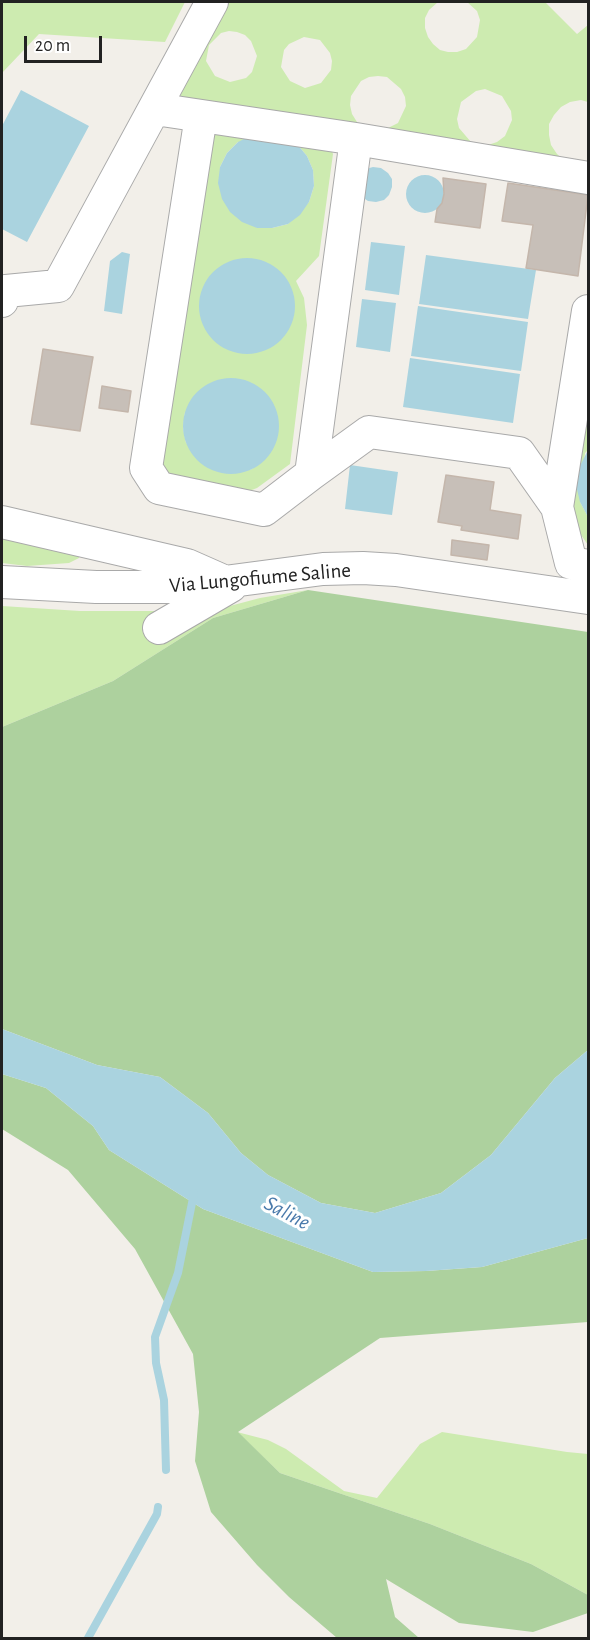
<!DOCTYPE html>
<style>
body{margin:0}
#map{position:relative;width:590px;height:1640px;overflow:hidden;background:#f2efe9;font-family:"Alegreya Sans",sans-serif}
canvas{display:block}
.frame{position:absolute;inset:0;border:3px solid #222;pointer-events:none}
.scale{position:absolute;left:24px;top:36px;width:78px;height:27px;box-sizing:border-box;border:3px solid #222;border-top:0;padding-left:8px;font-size:18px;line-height:21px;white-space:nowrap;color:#222;-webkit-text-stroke:4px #fff;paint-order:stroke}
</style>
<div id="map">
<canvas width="590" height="1640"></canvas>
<div class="frame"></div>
<div class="scale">20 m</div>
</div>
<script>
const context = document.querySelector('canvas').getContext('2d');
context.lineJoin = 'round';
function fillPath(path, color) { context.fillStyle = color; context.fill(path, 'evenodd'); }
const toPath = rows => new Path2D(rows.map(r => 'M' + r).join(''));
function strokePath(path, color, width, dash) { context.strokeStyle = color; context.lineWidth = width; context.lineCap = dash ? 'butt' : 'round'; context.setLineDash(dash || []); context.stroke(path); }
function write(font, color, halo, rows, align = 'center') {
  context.font = font + ' "Alegreya Sans",sans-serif'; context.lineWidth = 6; context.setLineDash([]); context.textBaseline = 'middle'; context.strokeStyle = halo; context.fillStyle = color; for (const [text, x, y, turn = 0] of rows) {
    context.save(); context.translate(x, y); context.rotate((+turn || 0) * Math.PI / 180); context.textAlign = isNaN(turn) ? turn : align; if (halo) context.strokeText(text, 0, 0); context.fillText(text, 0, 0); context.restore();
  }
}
fillPath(toPath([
 [2,2,185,2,165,42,39,34,2,73],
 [212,2,438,2,429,10,425,18,425,28,428,37,433,44,440,50,448,52,457,52,466,49,477,37,480,20,477,11,467,2,545,2,577,34,588,25,588,102,581,100,570,102,561,107,554,115,549,124,549,135,551,145,557,154,565,161,329,144,333,154,319,256,296,281,304,298,307,325,290,464,257,488,244,493,156,477,194,107,174,94],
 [229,31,237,32,245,35,251,41,257,56,252,72,246,78,230,82,215,76,206,61,209,45,221,33],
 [304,37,320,40,330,53,332,61,331,70,321,83,305,88,290,81,281,67,284,50,289,44],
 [378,76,387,77,401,89,405,97,406,106,398,123,382,131,365,128,357,122,352,114,350,105,351,96,361,81,369,77],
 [485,89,502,96,511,111,512,120,505,136,497,142,488,145,471,142,459,128,457,119,461,102,476,91],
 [238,142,297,144,307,156,313,170,314,186,309,202,288,224,272,228,257,228,220,167,227,153],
 [185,412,265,459,252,469,237,473,186,443,183,428],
 [588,319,588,450,585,453,580,502,588,517,588,545,565,512],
 [2,527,82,543,79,558,69,563,27,566,2,563],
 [308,590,213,618,113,681,2,727,2,606,80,611,211,611,260,598],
 [237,1432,268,1440,286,1449,344,1491,377,1498,420,1444,442,1432,567,1452,588,1454,588,1595,531,1564,430,1524,280,1473]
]), '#cdebb0');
fillPath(toPath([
 [308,590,588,632,588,1050,555,1078,491,1155,441,1193,375,1213,321,1203,268,1175,241,1153,208,1113,160,1077,97,1065,2,1029,2,727,113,681,213,618],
 [2,1074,46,1088,93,1126,109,1150,203,1209,373,1272,426,1271,482,1267,588,1238,588,1322,380,1338,238,1432,280,1473,430,1524,531,1564,588,1595,588,1613,533,1632,459,1623,386,1579,395,1617,419,1638,337,1638,289,1597,257,1565,211,1512,195,1461,199,1412,193,1354,135,1249,68,1170,2,1129]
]), '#add19e');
fillPath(toPath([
 [21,90,89,126,27,242,2,229,2,126],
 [252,135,297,144,307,156,313,170,314,186,309,202,300,215,288,224,272,228,257,228,242,222,230,212,222,199,218,183,220,167,227,153,238,142],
 [373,167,381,168,388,173,392,179,392,187,389,195,384,200,376,202,368,201,362,197,366,169],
 '406 194a19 19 0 1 1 38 0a19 19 0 1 1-38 0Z',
 [371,242,405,246,399,295,365,290],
 [122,252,130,254,122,314,104,311,110,261],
 [426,255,536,270,528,319,419,304],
 '199 306a48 48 0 1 1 96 0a48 48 0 1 1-96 0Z',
 [362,299,396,303,390,352,356,347],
 [418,306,528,322,521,371,411,356],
 [410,358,520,374,513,423,403,407],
 '183 426a48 48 0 1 1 96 0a48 48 0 1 1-96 0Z',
 [588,450,588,517,580,502,576,485,579,468],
 [350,465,398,472,392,515,345,509],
 [2,1029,97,1065,160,1077,208,1113,241,1153,268,1175,321,1203,375,1213,441,1193,491,1155,555,1078,588,1050,588,1238,482,1267,426,1271,373,1272,203,1209,109,1150,93,1126,46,1088,2,1074]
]), '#aad3df');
strokePath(toPath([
 [166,1470,164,1400,156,1363,155,1337,178,1273,194,1193],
 [88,1638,157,1514,158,1507]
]), '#aad3df', 8);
const building = toPath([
 [443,178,486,184,480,228,435,222,437,209,442,203,444,194,443,178],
 [508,183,588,195,578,276,526,268,533,225,502,221,508,183],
 [43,349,93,357,80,431,31,424,43,349],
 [102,386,131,391,128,412,99,408,102,386],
 [446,475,494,482,490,510,521,515,518,539,461,530,462,526,438,522,446,475],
 [452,540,489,545,487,560,451,555,452,540]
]);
fillPath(building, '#c7bfb8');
strokePath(building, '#c4b6ab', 1.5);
const minor = toPath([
 [155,109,356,139,588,178],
 [201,116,146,468,159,488,264,510,311,474,356,139],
 [2,301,6,291,58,286,212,2],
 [588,311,557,507,571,563,588,566],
 [311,474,369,432,519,453,557,507],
 [2,522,187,565,221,580],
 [2,582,96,587,167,587,194,586,323,569,363,568,396,570,588,598],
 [159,628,231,586]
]);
strokePath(minor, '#a9a9a9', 34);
strokePath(minor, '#fff', 32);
write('21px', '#222', '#fff', [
 ["Via Lungofiume Saline",260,578,-5]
]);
write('italic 22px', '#4a7aab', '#fff', [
 ["Saline",287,1213,28]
]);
</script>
